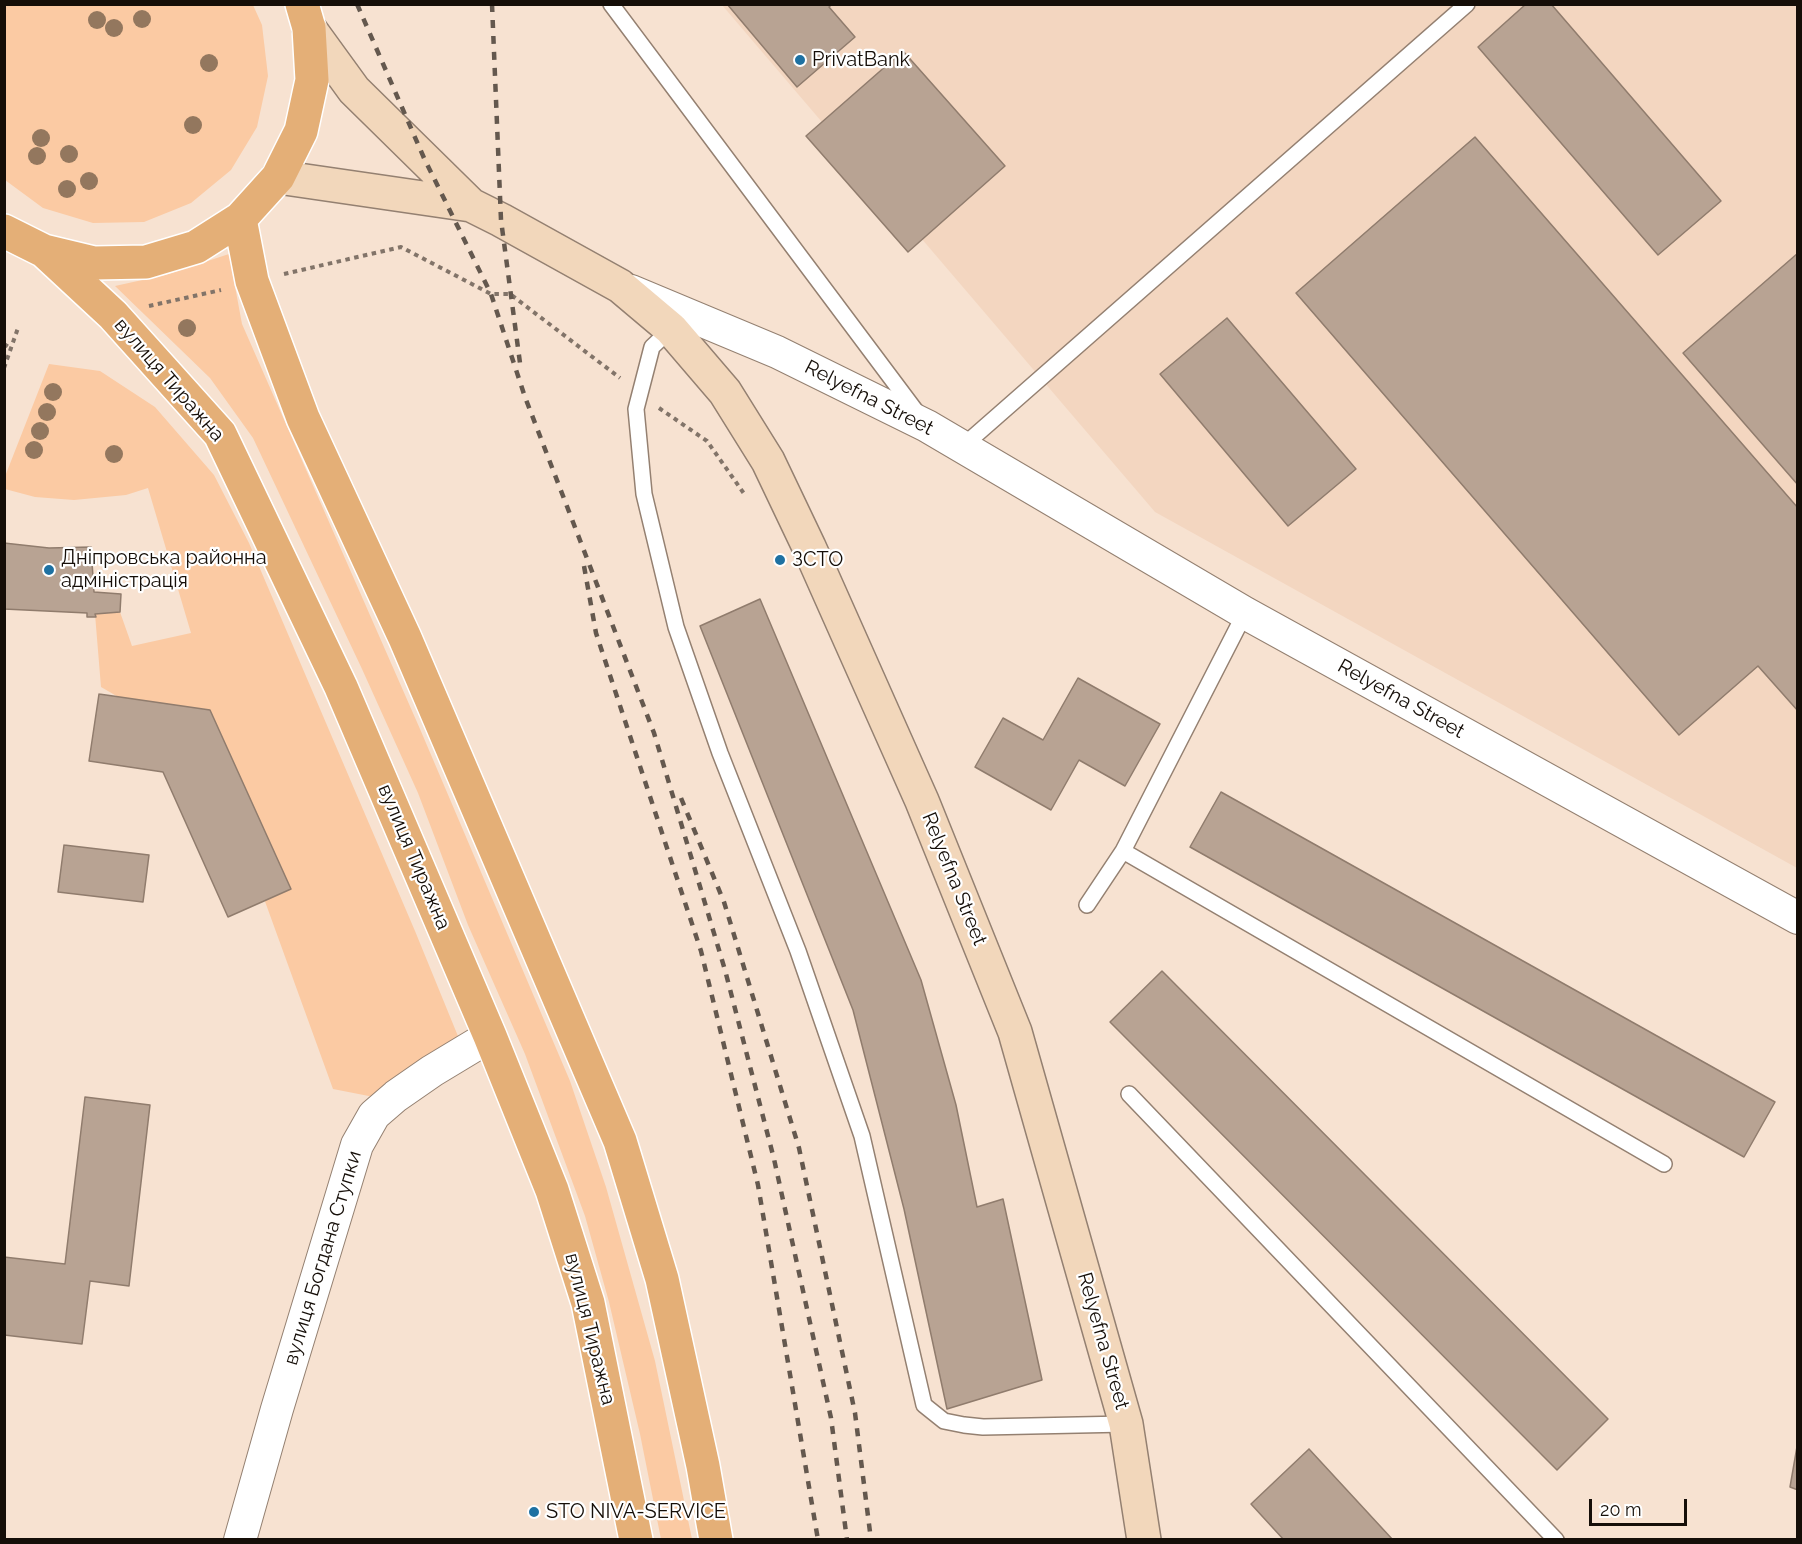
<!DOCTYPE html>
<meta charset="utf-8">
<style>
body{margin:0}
#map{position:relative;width:1802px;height:1544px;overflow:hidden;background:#f7e2d1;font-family:Raleway,sans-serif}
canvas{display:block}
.frame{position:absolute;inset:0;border:6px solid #150e08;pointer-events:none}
.scale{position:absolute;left:1589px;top:1499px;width:98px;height:27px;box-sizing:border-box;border:3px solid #150e08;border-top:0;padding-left:8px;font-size:18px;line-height:21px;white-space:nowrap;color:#150e08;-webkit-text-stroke:4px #fff;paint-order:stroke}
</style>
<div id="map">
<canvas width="1802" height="1544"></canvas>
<div class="frame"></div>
<div class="scale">20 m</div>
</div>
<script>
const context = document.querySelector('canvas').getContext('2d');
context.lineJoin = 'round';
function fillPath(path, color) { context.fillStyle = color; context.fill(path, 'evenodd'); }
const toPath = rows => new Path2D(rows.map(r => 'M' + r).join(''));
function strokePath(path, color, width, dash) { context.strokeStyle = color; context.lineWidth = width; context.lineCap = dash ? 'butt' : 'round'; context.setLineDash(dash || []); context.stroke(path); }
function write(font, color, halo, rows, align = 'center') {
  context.font = font + ' Raleway,sans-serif'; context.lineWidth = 4.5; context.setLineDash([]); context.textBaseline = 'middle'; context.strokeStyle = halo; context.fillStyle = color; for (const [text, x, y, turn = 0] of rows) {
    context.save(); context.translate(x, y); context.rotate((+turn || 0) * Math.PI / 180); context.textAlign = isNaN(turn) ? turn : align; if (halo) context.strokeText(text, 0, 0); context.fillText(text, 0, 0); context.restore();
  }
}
fillPath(toPath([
 [722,5,1797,5,1797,868,1155,512]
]), '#f3d6c0');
fillPath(toPath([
 [5,4,253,5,262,25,268,76,257,127,231,170,191,203,144,222,93,223,43,208,5,180],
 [229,254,242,324,420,729,570,1081,606,1187,655,1361,692,1539,661,1539,640,1434,609,1302,585,1216,525,1054,468,925,418,793,362,669,253,438,210,378,115,286,165,275],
 [49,364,100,371,155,407,214,475,249,543,415,931,462,1046,379,1098,333,1089,242,838,139,709,101,687,95,614,120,612,132,646,191,633,148,488,126,495,74,500,35,497,5,489,4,479]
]), '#fbcaa3');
const building = toPath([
 [727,4,832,4,829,7,855,37,797,87,727,4],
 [1526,4,1551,4,1721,201,1658,255,1478,47,1526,4],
 [903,51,1005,166,908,252,806,136,903,51],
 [1475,137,1798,508,1798,711,1758,666,1679,735,1296,293,1475,137],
 [1798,253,1798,485,1683,353,1798,253],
 [1227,318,1356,469,1288,526,1160,374,1227,318],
 [4,543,49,548,91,547,94,592,121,594,120,612,95,614,96,617,87,617,87,613,4,609,4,543],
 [760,599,921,980,956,1105,977,1207,1003,1199,1042,1380,947,1409,904,1209,853,1010,700,626,760,599],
 [1078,678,1160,724,1125,786,1079,760,1051,810,975,767,1003,718,1043,740,1078,678],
 [99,694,210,710,291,889,228,917,163,772,89,761,99,694],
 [1221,792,1775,1102,1744,1157,1190,847,1221,792],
 [64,845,149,855,143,902,58,892,64,845],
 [1162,971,1608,1419,1557,1470,1110,1022,1162,971],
 [85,1097,150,1105,129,1286,90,1281,82,1344,4,1335,4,1257,65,1264,85,1097],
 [1798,1441,1798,1490,1790,1487,1798,1441],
 [1309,1449,1393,1540,1284,1540,1251,1504,1309,1449]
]);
fillPath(building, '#b8a393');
strokePath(building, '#907c6d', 1.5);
const lane = toPath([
 [611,4,918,414],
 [671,329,652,347,636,409,644,494,676,627,720,753,798,951,862,1136,924,1405,944,1421,964,1425,983,1427,1126,1424],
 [962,447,1467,4],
 [1123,851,1664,1164],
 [1087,905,1123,851,1245,613],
 [1129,1094,1556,1540]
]);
const street = toPath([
 [631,291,777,352,927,426,1245,613,1798,918],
 [240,1540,277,1409,357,1145,374,1115,396,1096,432,1071,490,1036]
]);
const secondary = toPath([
 [309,28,354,90,471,205],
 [278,177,471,205,501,220,620,286,671,329,725,392,768,461,809,547,922,801,1015,1032,1126,1424,1144,1540]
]);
const primary = toPath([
 [240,219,252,281,303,418,405,638,620,1141,662,1279,703,1466,716,1540],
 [4,231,44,251,94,263,146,262,196,247,240,219,278,177,301,131,312,80,309,28,302,4],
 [44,251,113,315,220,434,341,687,490,1036,552,1190,588,1303,636,1540]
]);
strokePath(lane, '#948071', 18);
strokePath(street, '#948071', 34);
strokePath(secondary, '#948071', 36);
strokePath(primary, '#fff', 36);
strokePath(toPath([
 [284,274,401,247,491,294,510,294,620,378],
 [149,306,221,290],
 [4,344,12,349],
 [4,368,18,328],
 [659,408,707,441,745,495]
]), '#827469', 4, [4.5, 4.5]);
strokePath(lane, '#fff', 15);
strokePath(street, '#fff', 32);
strokePath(secondary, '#f2d7bb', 33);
strokePath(primary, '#e4af77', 33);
strokePath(toPath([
 [357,4,424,158,491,294,525,397,654,733,725,970,774,1159,831,1418,847,1540],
 [492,4,501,220,520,363],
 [584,566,596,633,701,951,758,1185,818,1540],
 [681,798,724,902,799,1148,855,1413,871,1540]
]), '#64584e', 4.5, [8, 8]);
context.fillStyle = '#93775e';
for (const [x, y] of [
 [142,19],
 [97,20],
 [114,28],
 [209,63],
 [193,125],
 [41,138],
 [69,154],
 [37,156],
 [89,181],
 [67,189],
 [187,328],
 [53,392],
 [47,412],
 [40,431],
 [34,450],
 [114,454]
]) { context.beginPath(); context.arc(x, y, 9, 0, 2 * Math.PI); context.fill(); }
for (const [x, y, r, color] of [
 [800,60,6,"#1e71a2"],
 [780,560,6,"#1e71a2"],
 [49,570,6,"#1e71a2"],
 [534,1512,6,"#1e71a2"]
]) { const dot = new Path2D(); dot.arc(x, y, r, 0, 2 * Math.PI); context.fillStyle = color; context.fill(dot); strokePath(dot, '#fff', 2); }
write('20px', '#150e08', '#fff', [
 ["PrivatBank",812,60],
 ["Дніпровська районна",61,558],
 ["адміністрація",61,581],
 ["ЗСТО",792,560],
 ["STO NIVA-SERVICE",546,1512]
], 'left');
write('20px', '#150e08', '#fff', [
 ["вулиця Тиражна",169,380,49],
 ["Relyefna Street",869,398,27],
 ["Relyefna Street",1401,699,29],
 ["вулиця Тиражна",414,857,67],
 ["Relyefna Street",954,879,68],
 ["вулиця Богдана Ступки",323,1258,-73],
 ["вулиця Тиражна",590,1329,76],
 ["Relyefna Street",1103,1341,74]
]);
</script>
